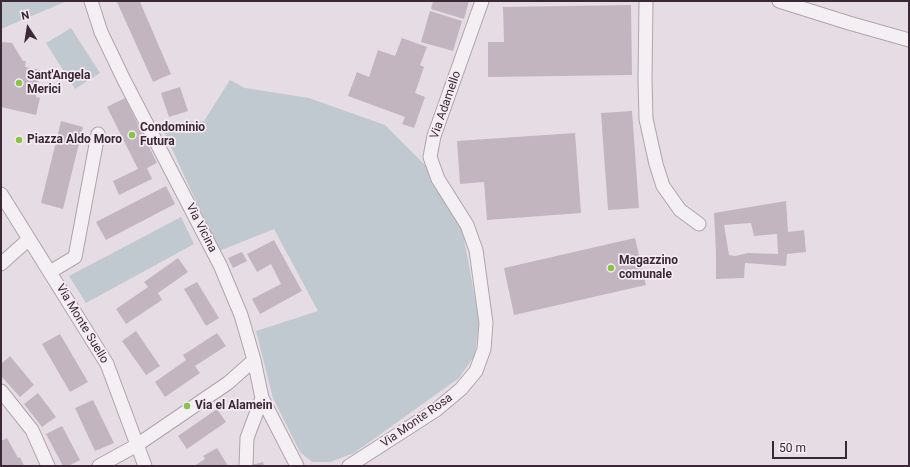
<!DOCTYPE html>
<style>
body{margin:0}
#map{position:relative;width:910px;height:467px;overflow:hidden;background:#e6dde4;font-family:Roboto,sans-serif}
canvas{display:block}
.frame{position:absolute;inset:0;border:2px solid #3b2836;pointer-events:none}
.north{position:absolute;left:8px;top:8px;width:40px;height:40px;-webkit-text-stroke:3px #f4ecf2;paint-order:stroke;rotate:348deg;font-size:11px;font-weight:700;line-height:16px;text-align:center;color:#3b2836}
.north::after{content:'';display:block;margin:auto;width:14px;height:18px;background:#3b2836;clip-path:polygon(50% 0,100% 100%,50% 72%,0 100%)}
.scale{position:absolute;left:772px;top:441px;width:75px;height:18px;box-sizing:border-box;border:2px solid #3b2836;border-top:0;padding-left:5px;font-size:12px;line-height:14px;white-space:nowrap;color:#3b2836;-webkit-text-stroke:3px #f4ecf2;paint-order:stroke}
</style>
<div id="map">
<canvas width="910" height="467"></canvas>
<div class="frame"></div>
<div class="north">N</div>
<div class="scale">50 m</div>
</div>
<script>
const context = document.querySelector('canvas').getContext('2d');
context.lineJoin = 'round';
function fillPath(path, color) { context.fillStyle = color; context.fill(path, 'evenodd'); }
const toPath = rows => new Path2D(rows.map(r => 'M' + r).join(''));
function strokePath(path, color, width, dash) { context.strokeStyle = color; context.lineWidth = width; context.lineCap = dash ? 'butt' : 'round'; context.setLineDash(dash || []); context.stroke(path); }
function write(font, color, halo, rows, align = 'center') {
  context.font = font + ' Roboto,sans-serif'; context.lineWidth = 3.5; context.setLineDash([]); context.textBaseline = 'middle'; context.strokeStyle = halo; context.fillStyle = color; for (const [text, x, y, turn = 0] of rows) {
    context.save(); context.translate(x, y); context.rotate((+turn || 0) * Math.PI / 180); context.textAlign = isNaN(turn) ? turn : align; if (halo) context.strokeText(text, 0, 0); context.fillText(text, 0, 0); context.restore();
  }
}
fillPath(toPath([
 [1,1,67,1,1,29],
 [71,28,100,73,75,89,46,43],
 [230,80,245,88,309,98,385,125,426,166,463,233,479,320,475,355,459,378,354,453,330,462,312,462,300,452,273,398,256,331,318,311,274,229,219,251,160,123,204,121],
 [181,217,194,244,86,303,69,276]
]), '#bfc9cf');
fillPath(toPath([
 [433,1,469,1,464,19,431,9],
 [117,2,140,2,171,74,153,82],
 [631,5,632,75,488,77,488,42,504,42,503,7],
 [430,11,462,21,453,51,421,42],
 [402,38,427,47,420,65,424,67,415,93,425,97,414,128,402,124,405,117,348,96,357,72,369,77,378,50,395,56],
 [3,42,12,43,23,61,26,61,25,67,40,70,36,97,40,98,36,115,1,107,1,44],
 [180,87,188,111,169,117,161,93],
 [125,98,157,163,147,168,152,179,119,195,113,181,138,169,107,107],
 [632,111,639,208,608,210,601,113],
 [61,121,83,127,63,209,41,203],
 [575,133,581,213,487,220,484,182,460,184,457,141],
 [166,186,175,204,106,240,96,222],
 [786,201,788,232,804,230,806,252,787,254,786,266,745,263,744,278,716,279,716,252,714,213],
 [751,223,754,236,777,234,778,254,748,253,735,256,729,255,724,225],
 [635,238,646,285,514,315,504,268],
 [274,240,302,291,260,314,252,299,281,284,271,264,257,272,247,254],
 [242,252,247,261,233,268,228,258],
 [178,258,188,272,158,293,162,300,126,324,116,309,148,287,144,282],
 [197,282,219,318,206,326,184,289],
 [136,331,160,366,146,375,122,341],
 [217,333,226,346,195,366,200,373,165,397,155,382,186,360,183,355],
 [60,334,88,382,70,392,42,344],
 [10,356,34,385,20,397,1,376,1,364],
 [38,393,56,417,42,427,24,404],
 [93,400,114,443,95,451,75,408],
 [217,409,226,422,187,449,178,436],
 [62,426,80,460,68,466,63,466,46,434],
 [7,438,18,458,20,457,24,466,1,466,1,441],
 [217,448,228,466,194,466,205,459,203,456],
 [263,462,264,466,252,466,252,465]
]), '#c2b5bf');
const minor = toPath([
 [91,1,101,32,124,80,220,265,241,315,254,360,262,398,247,438,246,466],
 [646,1,645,79,646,119,656,164,663,186,680,210,699,224],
 [779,1,849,23,909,40],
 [1,194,107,364,145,466],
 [1,264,29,239],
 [50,272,75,257,98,134],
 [1,391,32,430,48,466],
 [262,398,297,466],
 [99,466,137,445,228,383,254,360],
 [349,466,436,410,461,389,476,371,484,349,486,323,476,250,467,225,438,179,430,157,434,136,482,1]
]);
strokePath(minor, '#afa3ac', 15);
strokePath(minor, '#f4eff3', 13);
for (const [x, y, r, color] of [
 [19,83,4,"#8bc34a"],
 [132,135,4,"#8bc34a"],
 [19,140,4,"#8bc34a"],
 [611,268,4,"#8bc34a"],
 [187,406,4,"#8bc34a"]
]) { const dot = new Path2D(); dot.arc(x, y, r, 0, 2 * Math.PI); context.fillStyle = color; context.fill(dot); strokePath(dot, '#f4ecf2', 1.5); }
write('bold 12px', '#3b2836', '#f4ecf2', [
 ["Sant'Angela",27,76],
 ["Merici",27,90],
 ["Condominio",140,128],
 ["Futura",140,142],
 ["Piazza Aldo Moro",27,140],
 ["Magazzino",619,261],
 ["comunale",619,275],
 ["Via el Alamein",195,406]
], 'left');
write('12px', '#3b2836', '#f4ecf2', [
 ["Via Adamello",446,105,-71],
 ["Via Vicina",201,228,63],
 ["Via Monte Suello",82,324,59],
 ["Via Monte Rosa",417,421,-35]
]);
</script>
